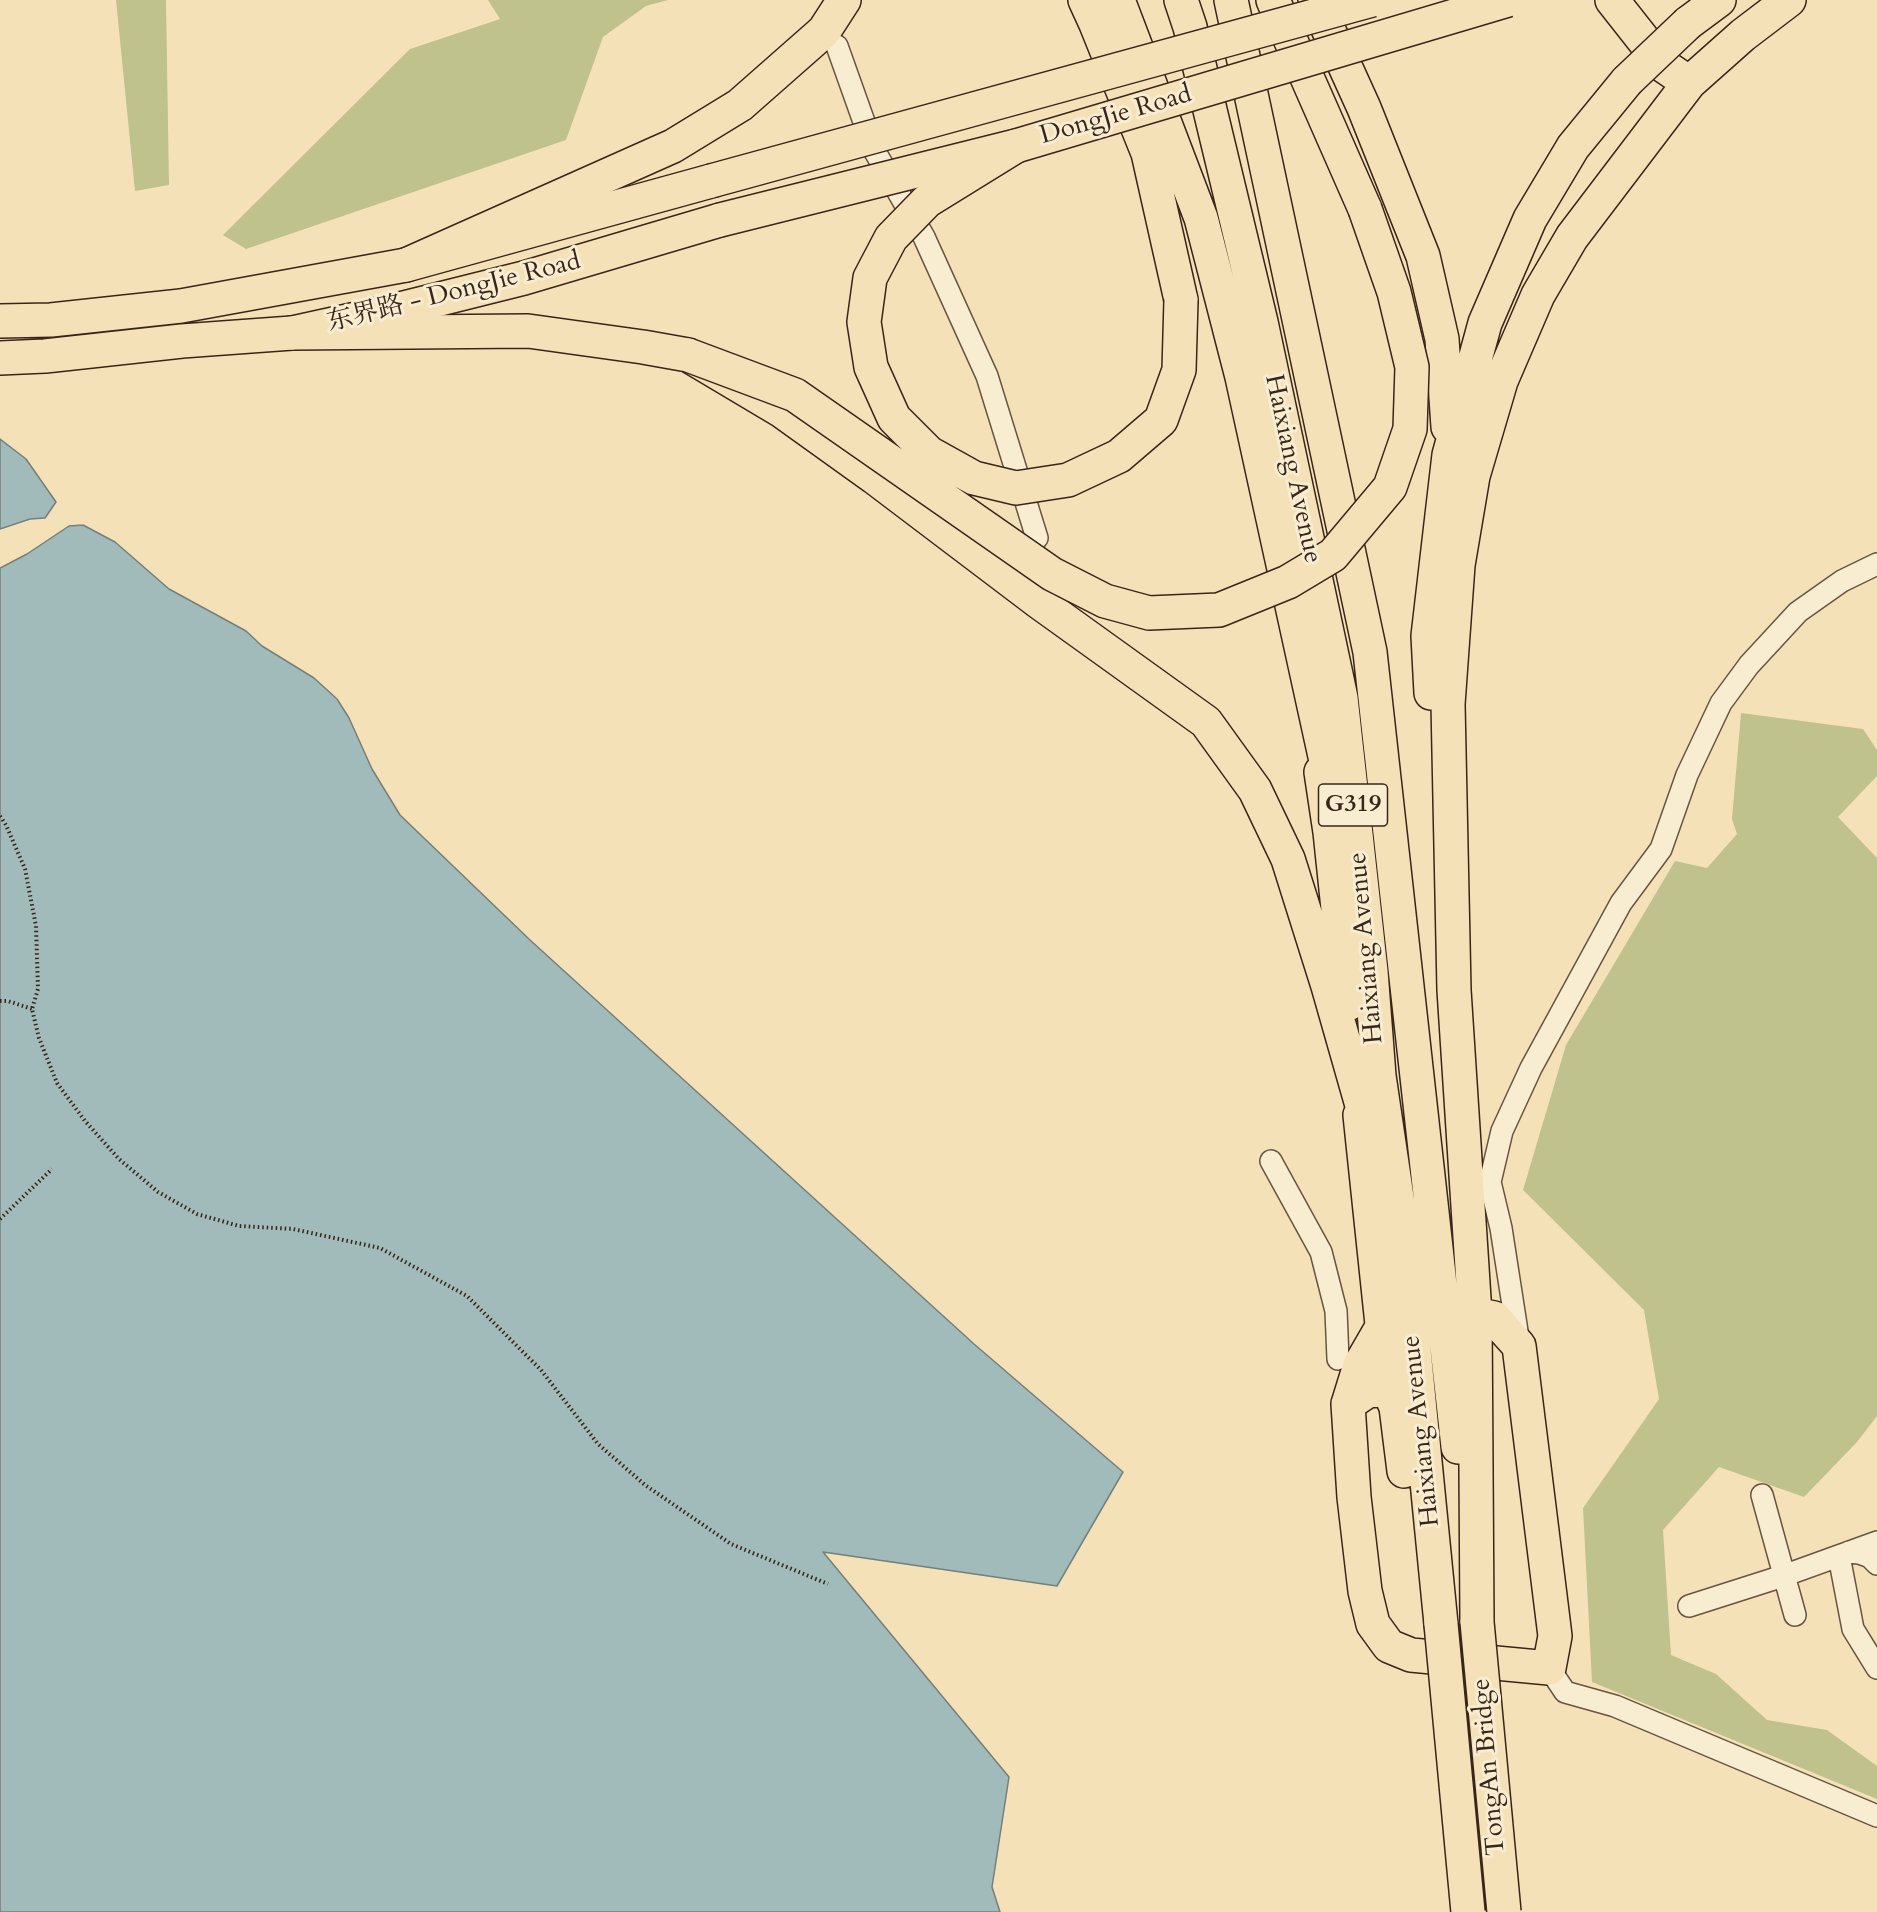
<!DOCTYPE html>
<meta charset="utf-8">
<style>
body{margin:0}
canvas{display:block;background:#f5e1b8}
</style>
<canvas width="1877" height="1912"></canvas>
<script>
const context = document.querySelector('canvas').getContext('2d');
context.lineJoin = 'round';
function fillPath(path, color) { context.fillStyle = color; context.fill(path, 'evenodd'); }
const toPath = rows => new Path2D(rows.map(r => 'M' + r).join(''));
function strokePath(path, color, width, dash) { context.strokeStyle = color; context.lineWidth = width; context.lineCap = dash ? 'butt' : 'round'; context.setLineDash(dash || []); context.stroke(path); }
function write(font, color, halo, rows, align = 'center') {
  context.font = font + ' Cardo,"Noto Serif SC",serif'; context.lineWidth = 6; context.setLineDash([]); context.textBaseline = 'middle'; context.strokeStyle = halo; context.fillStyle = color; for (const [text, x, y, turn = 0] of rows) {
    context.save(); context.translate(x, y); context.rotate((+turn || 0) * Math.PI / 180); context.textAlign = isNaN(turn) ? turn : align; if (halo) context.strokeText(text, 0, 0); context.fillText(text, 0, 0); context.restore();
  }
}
fillPath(toPath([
 [116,0,166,0,169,185,135,191],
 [488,0,668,0,646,6,603,37,566,140,246,249,223,235,410,49,500,19],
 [1741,713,1863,729,1877,750,1877,776,1838,817,1877,858,1877,1416,1857,1442,1804,1497,1719,1467,1663,1530,1671,1655,1716,1674,1767,1720,1827,1730,1877,1766,1877,1799,1592,1682,1583,1508,1659,1399,1644,1310,1523,1190,1566,1045,1675,861,1707,868,1737,834,1732,819]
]), '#bfc28d');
const water = toPath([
 [0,439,26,459,56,502,45,518,30,519,0,529,0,439],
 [83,525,115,542,169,589,246,631,262,646,314,678,337,699,349,718,372,769,400,815,530,940,974,1344,1123,1472,1057,1586,823,1552,1009,1777,992,1887,1000,1912,0,1912,0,568,27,554,69,526,83,525]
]);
fillPath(water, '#a0bbb9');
strokePath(water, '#767f7a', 1.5);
const minor = toPath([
 [837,46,874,150,924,237,987,376,1037,538],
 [1271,1161,1321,1252,1336,1311,1338,1359],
 [1519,1344,1501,1228,1490,1182,1502,1131,1531,1068,1621,903,1661,849,1687,775,1721,703,1749,665,1798,612,1842,581,1877,564],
 [1762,1495,1795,1615],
 [1849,1552,1859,1553,1870,1557,1877,1564],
 [1839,1556,1853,1629,1877,1668],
 [1689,1606,1783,1576,1877,1542],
 [1549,1668,1565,1692,1615,1706,1877,1816]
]);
const primary = toPath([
 [0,321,51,320,181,306,406,265,711,181],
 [0,358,45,356,182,341,292,333,392,311,524,278,720,220]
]);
const trunk = toPath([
 [1085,0,1096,24,1148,153,1181,300],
 [1118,0,1201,218,1242,377,1333,793],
 [1181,0,1190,27,1261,322,1341,698,1371,971,1379,1076,1403,1238,1441,1624],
 [1231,0,1370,652,1458,1447],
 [1273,0,1365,209],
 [1315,0,1364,108,1423,256,1442,339,1448,427],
 [1612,0,1664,66,1689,83],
 [1688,23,1719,0],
 [406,265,673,146,740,105,824,31,844,0],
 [292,333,528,331,643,347,688,355,782,411,874,477,1039,602,1206,722,1255,790,1288,859,1328,986,1371,1137],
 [1431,693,1428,636,1449,455,1485,323,1530,219,1573,147,1627,81],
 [1321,772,1330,832,1348,1004],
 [1360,1115,1389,1391,1396,1407,1404,1471],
 [1389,1391,1369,1390,1348,1404,1354,1497,1365,1591,1373,1624,1389,1646,1411,1655,1549,1668,1555,1636,1519,1346,1494,1318,1475,1314],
 [1348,1404,1360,1365,1382,1327],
 [1477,1622,1475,1314,1454,990,1448,704,1458,565,1473,476,1501,381,1538,295,1572,237,1689,83,1743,35,1789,0]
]);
strokePath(minor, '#675542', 24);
strokePath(primary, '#38261b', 36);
strokePath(trunk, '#38261b', 36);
strokePath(toPath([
 [0,816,6,825,25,869,36,926,38,989,32,1009,39,1038,57,1083,85,1121,119,1159,158,1192,197,1214,239,1226,293,1229,380,1248,467,1296,541,1370,598,1444,645,1485,731,1544,828,1584],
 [0,1001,8,1001,32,1009],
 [0,1219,52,1169]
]), '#38261b', 4, [1.5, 3]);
strokePath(minor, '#f8ecd1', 21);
strokePath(primary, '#f5e1b8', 33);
strokePath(trunk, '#f5e1b8', 33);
const primaryBridge = toPath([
 [711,181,1372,0],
 [720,220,1016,146,1508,0]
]);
const trunkBridge = toPath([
 [1627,81,1688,23],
 [1016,146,927,201,891,238,870,278,864,322,871,367,894,418,929,453,974,478,1016,488,1068,480,1119,456,1161,420,1179,370,1181,300],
 [688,355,795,395,1052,574,1105,601,1149,613,1219,610,1288,582,1333,555,1390,487,1410,429,1412,367,1394,292,1365,209],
 [1477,1622,1504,1912],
 [1441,1624,1468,1912]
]);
strokePath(primaryBridge, '#38261b', 36, []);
strokePath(trunkBridge, '#38261b', 36, []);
strokePath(primaryBridge, '#f5e1b8', 33);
strokePath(trunkBridge, '#f5e1b8', 33);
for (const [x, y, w] of [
 [1353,805,69]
]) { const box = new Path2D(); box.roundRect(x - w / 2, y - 21, w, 42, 4.5); context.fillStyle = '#f8ecd1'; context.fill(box); strokePath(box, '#38261b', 1.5); }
write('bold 24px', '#38261b', null, [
 ["G319",1353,805]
]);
write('26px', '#38261b', '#f8ecd1', [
 ["DongJie Road",1116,116,-16],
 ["东界路 - DongJie Road",454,293,-14],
 ["Haixiang Avenue",1292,469,78],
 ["Haixiang Avenue",1367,948,-95],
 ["Haixiang Avenue",1422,1431,-96],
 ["TongAn Bridge",1490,1767,-95]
]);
</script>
